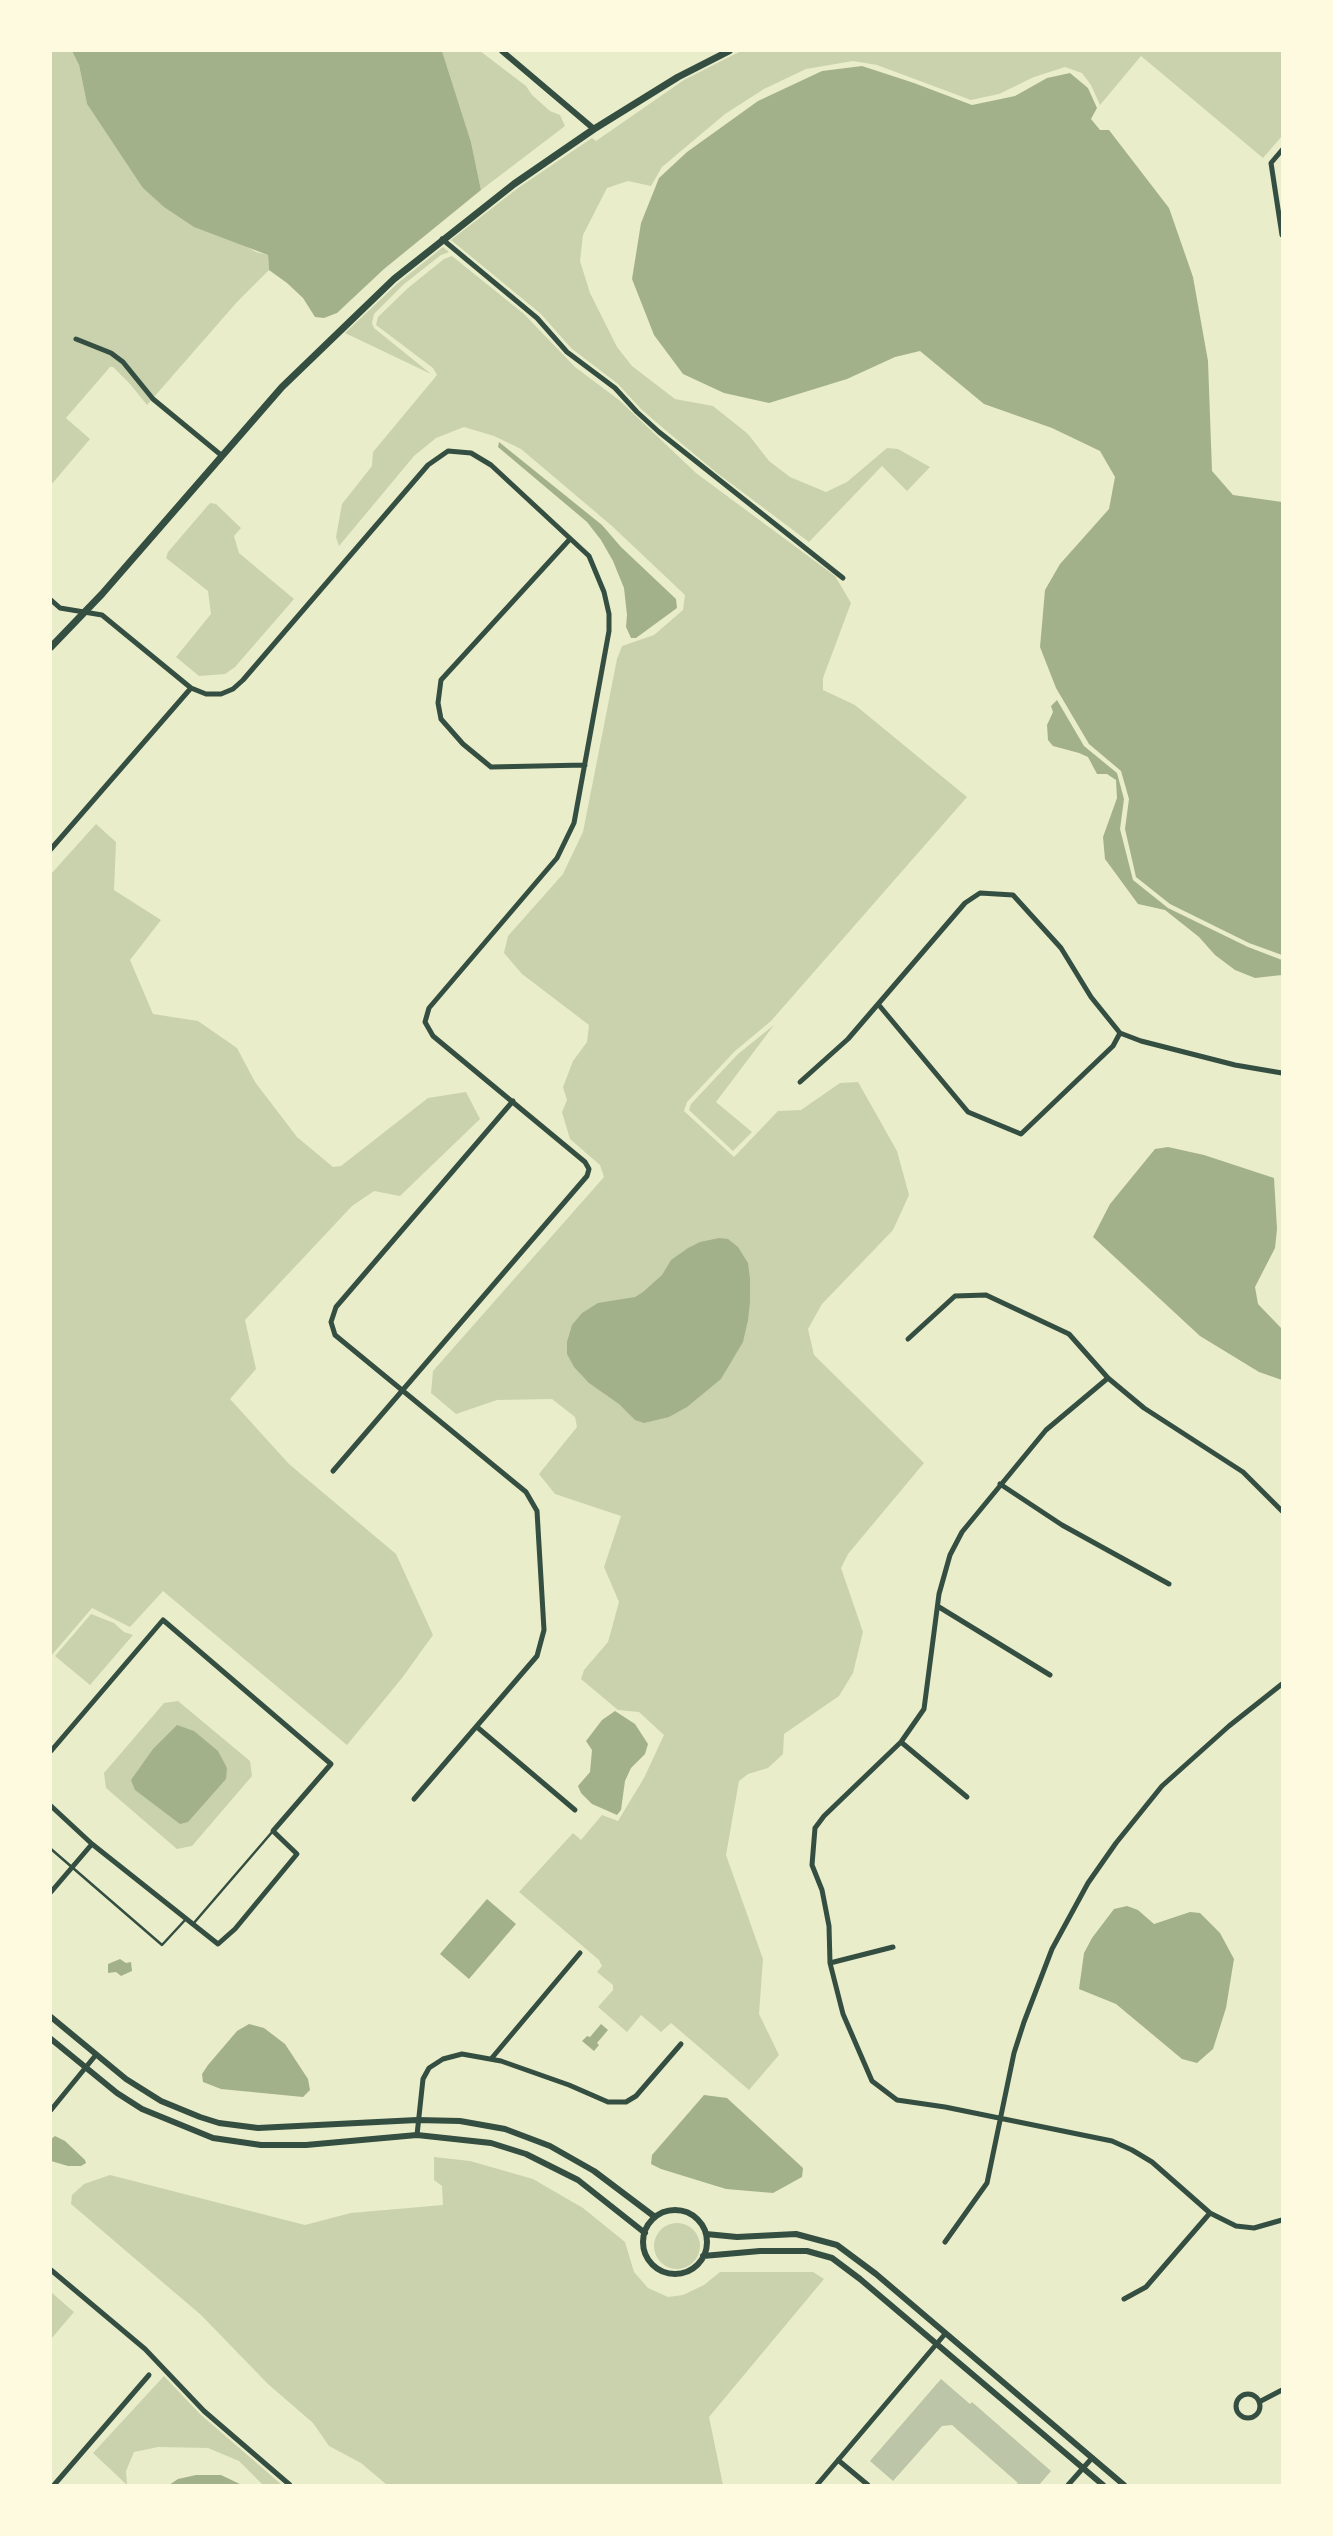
<!DOCTYPE html>
<style>
body{margin:0}
#map{position:relative;width:1333px;height:2536px;overflow:hidden;background:#e9edc9;font-family:"Crimson Pro",serif}
canvas{display:block}
.frame{position:absolute;inset:0;border:52px solid #fefae0;pointer-events:none}
</style>
<div id="map">
<canvas width="1333" height="2536"></canvas>
<div class="frame"></div>
</div>
<script>
const context = document.querySelector('canvas').getContext('2d');
context.lineJoin = 'round';
function fillPath(path, color) { context.fillStyle = color; context.fill(path, 'evenodd'); }
const toPath = rows => new Path2D(rows.map(r => 'M' + r).join(''));
function strokePath(path, color, width, dash) { context.strokeStyle = color; context.lineWidth = width; context.lineCap = dash ? 'butt' : 'round'; context.setLineDash(dash || []); context.stroke(path); }
fillPath(toPath([
 [51,51,72,51,79,65,87,104,142,187,256,252,268,255,269,270,237,302,147,405,130,384,113,367,110,367,66,418,90,439,51,485],
 [442,51,480,51,526,86,532,95,550,111,560,115,565,126,481,190,471,142],
 [741,51,1282,51,1282,136,1263,158,1141,56,1100,105,1091,85,1082,73,1065,67,1034,77,999,94,971,100,877,65,853,61,806,69,764,89,725,114,662,167,651,186,628,181,607,188,583,235,580,261,590,293,617,347,632,366,675,399,713,406,748,434,769,461,790,477,826,492,847,482,887,448,898,449,930,467,907,491,882,466,809,542,717,473,663,428,641,409,618,384,571,348,541,314,451,240,518,188,592,138,596,141,684,80],
 [443,247,449,252,441,255,404,284,374,314,372,323,374,328,431,374,345,333,398,283],
 [452,256,524,314,575,367,619,400,696,473,835,576,851,603,823,678,823,690,855,705,967,797,771,1021,735,1051,687,1102,684,1111,734,1157,778,1111,801,1110,840,1083,858,1082,897,1151,909,1195,893,1230,822,1304,808,1329,814,1355,924,1463,848,1554,841,1568,863,1632,853,1673,839,1696,784,1734,783,1754,768,1768,748,1774,739,1781,726,1855,763,1959,759,2014,779,2055,749,2090,671,2023,661,2032,641,2015,627,2032,598,2007,613,1990,613,1985,597,1972,602,1966,599,1960,519,1892,573,1833,581,1840,602,1815,618,1821,644,1778,664,1735,639,1712,618,1710,581,1679,584,1670,608,1642,619,1602,604,1567,621,1516,555,1494,539,1474,577,1427,575,1417,552,1399,497,1400,456,1414,431,1393,433,1371,604,1177,600,1165,570,1139,562,1112,567,1100,563,1087,573,1061,587,1042,589,1025,522,974,504,953,508,936,563,874,583,832,617,659,622,646,654,635,683,610,685,595,612,526,521,449,494,436,464,427,436,438,414,456,339,546,336,537,342,504,372,466,373,452,437,375,433,368,376,325,378,317,408,288,444,259],
 [210,503,216,504,241,528,234,536,239,553,294,599,235,667,225,674,199,676,176,657,211,614,208,591,166,558,168,552],
 [96,824,116,842,114,890,161,920,130,960,153,1014,198,1021,237,1048,255,1082,297,1137,333,1167,341,1166,428,1098,466,1092,480,1119,400,1196,374,1191,352,1206,245,1320,256,1369,230,1399,289,1464,396,1554,433,1635,402,1678,347,1745,163,1591,130,1627,92,1608,51,1656,51,874],
 [774,1025,716,1102,752,1132,733,1151,689,1110,691,1104,738,1054],
 [91,1614,114,1623,124,1632,133,1635,90,1685,55,1656],
 [178,1701,250,1761,252,1776,192,1846,177,1849,106,1788,104,1773,164,1703],
 [434,2157,470,2161,533,2179,583,2208,625,2242,634,2272,648,2288,668,2297,683,2295,704,2285,720,2272,813,2272,824,2279,709,2417,723,2485,387,2485,361,2463,329,2446,313,2423,268,2384,201,2315,71,2204,72,2195,84,2184,110,2175,305,2225,351,2213,443,2205,442,2186,434,2180],
 '654 2246a23 23 0 1 1 46 0a23 23 0 1 1-46 0Z',
 [51,2292,74,2312,51,2339],
 [164,2376,200,2414,282,2485,263,2485,239,2461,208,2448,158,2447,134,2452,126,2471,127,2485,93,2453]
]), '#cad2ad');
fillPath(toPath([
 [72,51,442,51,471,142,481,190,384,269,337,313,324,318,315,317,303,298,287,283,269,270,268,255,194,227,164,207,142,187,87,104,79,65],
 [862,66,914,83,972,105,1015,96,1047,78,1070,73,1088,88,1097,108,1091,119,1100,130,1109,130,1169,208,1193,277,1208,361,1212,471,1233,495,1282,502,1282,955,1249,943,1170,904,1136,877,1125,829,1129,799,1121,771,1089,744,1056,688,1040,647,1045,590,1060,564,1109,509,1115,477,1100,451,1052,428,984,404,920,351,895,357,847,379,769,403,724,393,683,374,654,335,632,279,641,223,659,178,687,152,758,101,822,71],
 [499,442,602,525,621,547,676,599,677,608,636,638,631,638,626,627,627,615,624,588,613,561,601,540,587,522,498,447],
 [1057,700,1084,746,1117,773,1124,799,1120,829,1133,880,1168,908,1248,947,1282,960,1282,975,1255,978,1235,970,1215,955,1199,937,1165,910,1138,904,1105,859,1103,837,1117,798,1116,780,1107,774,1097,774,1088,757,1079,753,1053,746,1048,740,1047,725,1053,712,1051,706],
 [1168,1147,1204,1155,1274,1178,1277,1229,1275,1248,1255,1287,1258,1304,1282,1329,1282,1380,1259,1372,1200,1336,1093,1237,1110,1204,1155,1149],
 [719,1238,728,1239,738,1247,748,1263,750,1279,750,1302,748,1320,743,1342,721,1379,687,1407,669,1417,644,1423,635,1420,619,1404,589,1383,574,1367,567,1354,567,1342,572,1325,582,1313,598,1303,635,1297,643,1292,662,1275,671,1260,688,1248,700,1242],
 [615,1711,635,1724,648,1744,645,1754,631,1768,625,1781,621,1810,617,1815,592,1804,581,1793,578,1786,590,1772,592,1750,586,1741,602,1720],
 [177,1725,194,1731,218,1751,227,1768,226,1779,188,1822,180,1824,135,1790,131,1780,153,1749],
 [487,1899,516,1924,469,1979,440,1954],
 [1127,1906,1138,1910,1154,1924,1190,1912,1200,1913,1220,1933,1234,1959,1226,2008,1213,2049,1197,2063,1182,2059,1116,2004,1079,1989,1084,1953,1092,1938,1114,1909],
 [120,1959,126,1963,131,1962,132,1971,121,1976,116,1972,108,1973,108,1964],
 [249,2024,264,2028,285,2044,308,2079,310,2090,303,2097,221,2089,203,2082,202,2074,208,2065,237,2031],
 [601,2024,608,2030,597,2043,599,2045,594,2051,582,2041,587,2036,590,2037],
 [704,2095,727,2098,803,2168,802,2177,773,2193,726,2189,661,2169,651,2164,652,2155],
 [55,2136,65,2141,85,2160,86,2163,81,2166,68,2166,51,2161,51,2139],
 [196,2475,221,2475,242,2485,169,2485,178,2479]
]), '#a3b18a');
fillPath(toPath([
 [941,2379,970,2404,972,2402,1051,2471,1039,2485,1015,2485,1018,2483,952,2425,942,2426,893,2481,870,2461]
]), '#bcc5a7');
strokePath(toPath([
 [51,1849,162,1945,186,1919],
 [193,1924,273,1831]
]), '#344e41', 2.5);
strokePath(toPath([
 [1282,150,1271,163,1282,235],
 [442,239,537,318,567,352,615,388,637,412,659,432,843,578],
 [76,339,111,353,123,362,153,399,221,455],
 [570,539,441,680,438,703,441,719,463,744,491,767,585,765],
 [51,600,60,608,102,615,191,688,206,694,221,694,233,689,243,680,428,465,448,451,471,453,491,465,589,556,604,592,609,614,609,631,574,823,557,858,429,1008,425,1022,433,1036,585,1162,589,1169,587,1176,333,1471],
 [51,849,191,688],
 [878,1004,968,1112,1021,1134,1113,1046,1120,1033],
 [800,1082,848,1039,965,903,980,893,1013,895,1061,948,1091,997,1120,1033,1141,1041,1235,1065,1282,1073],
 [908,1339,955,1296,986,1295,1069,1334,1108,1378,1144,1408,1243,1472,1282,1511],
 [1108,1378,1046,1430,962,1532,950,1555,939,1594,924,1709,901,1742,824,1816,815,1828,812,1865,822,1890,829,1926,830,1963,843,2014,872,2081,897,2100,945,2107,1112,2141,1132,2150,1152,2162,1210,2213,1236,2226,1254,2228,1282,2220],
 [1000,1484,1062,1525,1169,1584],
 [939,1607,1050,1675],
 [477,1727,575,1810],
 [901,1742,967,1797],
 [51,1751,163,1620,331,1764,273,1831,297,1854,235,1929,218,1944,92,1844,51,1806],
 [414,1799,537,1656,544,1630,537,1511,526,1492,335,1335,331,1322,336,1307,513,1101],
 [51,1892,92,1844],
 [830,1963,893,1947],
 [491,2059,580,1953],
 [51,2110,95,2056],
 [417,2135,423,2079,429,2068,443,2059,462,2054,501,2061,569,2085,608,2102,626,2102,636,2096,681,2044],
 [945,2242,987,2183,1014,2053,1024,2022,1052,1949,1088,1883,1116,1843,1162,1786,1229,1726,1282,1684],
 [51,2270,145,2349,204,2411,290,2485],
 [1124,2299,1146,2287,1210,2213],
 '1236 2406a12 12 0 1 1 24 0a12 12 0 1 1-24 0Z',
 [1259,2402,1282,2390],
 [838,2460,868,2485],
 [54,2485,149,2375],
 [817,2485,945,2334],
 [1068,2485,1092,2458]
]), '#344e41', 5);
strokePath(toPath([
 [502,51,594,129],
 [51,2017,126,2079,161,2101,200,2117,219,2123,258,2128,417,2120,460,2121,505,2129,550,2146,594,2171,655,2217],
 [51,2039,117,2093,142,2109,213,2138,261,2145,306,2145,417,2135,491,2143,526,2154,578,2180,645,2233],
 '643 2242a32 32 0 1 1 64 0a32 32 0 1 1-64 0Z',
 [706,2234,737,2237,796,2234,837,2245,876,2274,1124,2485],
 [703,2256,760,2251,807,2251,832,2258,860,2279,1103,2485]
]), '#344e41', 6);
strokePath(toPath([
 [51,647,102,594,282,387,394,279,514,184,594,129,678,77,729,51]
]), '#344e41', 7);
</script>
